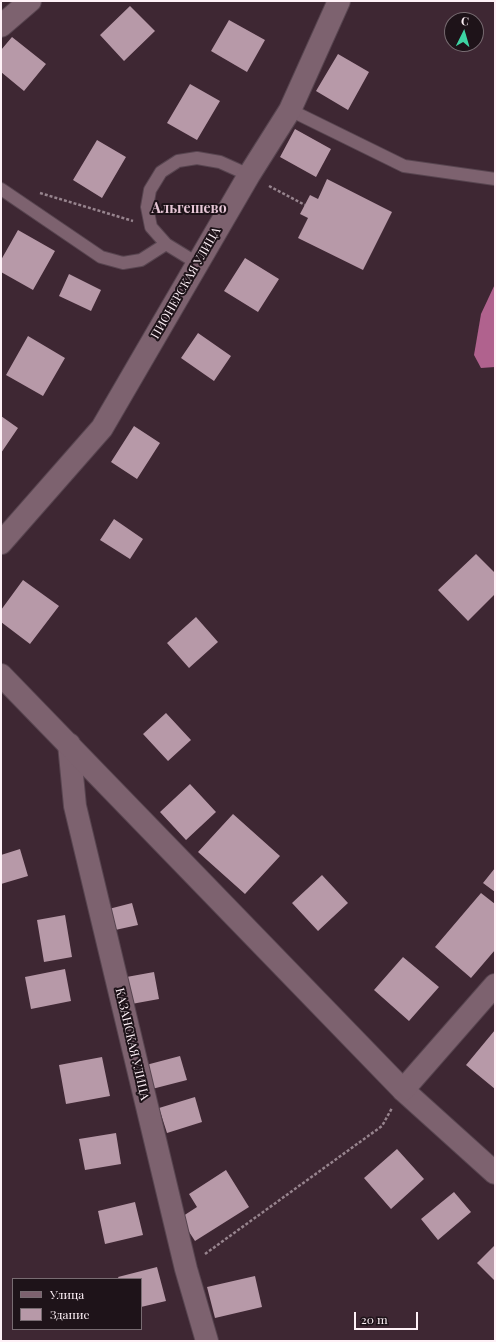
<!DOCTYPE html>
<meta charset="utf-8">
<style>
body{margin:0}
#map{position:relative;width:496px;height:1342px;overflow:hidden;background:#3e2733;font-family:"Playfair Display",serif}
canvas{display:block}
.frame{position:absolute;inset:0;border:2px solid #fef1f7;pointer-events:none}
.legend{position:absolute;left:12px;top:1278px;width:130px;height:52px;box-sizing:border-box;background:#1e1319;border:1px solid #786c72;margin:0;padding:5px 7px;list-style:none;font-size:12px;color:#fef1f7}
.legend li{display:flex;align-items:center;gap:8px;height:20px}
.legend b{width:20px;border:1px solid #786c72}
.north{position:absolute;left:444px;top:12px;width:40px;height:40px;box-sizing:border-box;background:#1e1319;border:1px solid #786c72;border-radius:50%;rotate:5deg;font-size:11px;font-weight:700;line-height:16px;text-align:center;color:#fef1f7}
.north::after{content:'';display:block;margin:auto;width:14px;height:18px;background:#3dd4a3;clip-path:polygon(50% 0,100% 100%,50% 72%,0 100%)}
.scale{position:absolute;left:354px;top:1312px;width:64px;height:18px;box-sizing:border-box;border:2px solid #fef1f7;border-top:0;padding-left:5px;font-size:12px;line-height:14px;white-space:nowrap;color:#fef1f7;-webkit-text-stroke:3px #1e1319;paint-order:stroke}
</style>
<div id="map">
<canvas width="496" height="1342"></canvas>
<div class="frame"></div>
<ul class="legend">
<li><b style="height:5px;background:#7d626f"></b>Улица</li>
<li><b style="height:11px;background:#b799a8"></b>Здание</li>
</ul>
<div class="north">С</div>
<div class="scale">20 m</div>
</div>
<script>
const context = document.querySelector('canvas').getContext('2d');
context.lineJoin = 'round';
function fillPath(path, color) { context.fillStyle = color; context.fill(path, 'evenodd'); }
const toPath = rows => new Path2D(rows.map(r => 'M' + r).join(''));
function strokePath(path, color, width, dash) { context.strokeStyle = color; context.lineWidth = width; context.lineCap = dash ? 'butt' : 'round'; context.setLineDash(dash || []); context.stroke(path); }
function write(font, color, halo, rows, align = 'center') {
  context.font = font + ' "Playfair Display",serif'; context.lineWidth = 4; context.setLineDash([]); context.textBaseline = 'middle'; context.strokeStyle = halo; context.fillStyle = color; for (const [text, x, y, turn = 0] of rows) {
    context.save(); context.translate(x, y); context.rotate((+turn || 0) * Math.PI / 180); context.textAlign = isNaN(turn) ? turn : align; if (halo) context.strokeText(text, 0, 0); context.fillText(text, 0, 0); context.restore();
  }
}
fillPath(toPath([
 [495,284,495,367,481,368,474,355,481,314]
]), '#b0628e');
fillPath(toPath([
 [130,6,155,31,124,61,100,35],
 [229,20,265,40,247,72,211,51],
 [12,37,46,64,24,91,1,72,1,50],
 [338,54,369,72,348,110,316,91],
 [190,84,220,101,197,140,167,123],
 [295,129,331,149,316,177,280,157],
 [97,140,126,157,102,198,73,180],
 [327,179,392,212,363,270,298,238,308,218,300,214,310,195,318,199],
 [18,230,55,251,33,290,1,272,1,260],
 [245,258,279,279,258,312,224,291],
 [69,274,101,290,91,311,59,296],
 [198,333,231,356,214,381,181,358],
 [28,336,65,358,43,396,6,375],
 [1,416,18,428,1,453],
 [134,426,160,443,137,479,111,462],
 [114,519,143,539,130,559,100,540],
 [476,554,495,573,495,594,468,621,438,590],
 [23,580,59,606,30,644,1,622,1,610],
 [196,617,218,642,189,668,167,643],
 [166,713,191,740,168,761,143,734],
 [190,784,216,812,186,840,160,812],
 [233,814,280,856,245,894,198,852],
 [20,849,28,876,1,884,1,855],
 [495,868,495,892,483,883],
 [322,875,348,903,318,931,292,903],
 [481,893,495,904,495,950,471,978,435,947],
 [132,903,138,925,106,932,101,911],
 [65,915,72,957,44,962,37,920],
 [403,957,439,987,409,1021,374,990],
 [65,969,71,1001,31,1009,25,977],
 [154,972,159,999,126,1005,121,978],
 [495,1030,495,1089,466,1065],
 [180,1056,187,1080,152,1089,146,1065],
 [102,1057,110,1096,66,1104,59,1065],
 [195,1097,202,1122,167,1133,159,1108],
 [116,1133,121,1164,85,1170,79,1139],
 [397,1149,424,1179,391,1209,364,1178],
 [226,1170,249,1207,195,1241,180,1218,197,1207,189,1194],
 [454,1192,471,1212,438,1240,421,1219],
 [135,1202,143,1235,105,1244,98,1211],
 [495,1245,495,1281,477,1263],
 [157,1267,166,1301,141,1307,141,1279,119,1279,118,1277],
 [255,1276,262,1307,215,1318,207,1287]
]), '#b799a8');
const service = toPath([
 [290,110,404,166,495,179],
 [1,189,101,257,123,263,141,260,166,244],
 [197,263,166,244,151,227,147,207,150,190,161,172,178,161,197,158,220,162,249,175]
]);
const minor = toPath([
 [1,26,30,1],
 [1,543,102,428,249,175,290,110,339,1],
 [69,744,75,806,186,1269,207,1341],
 [403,1090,495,1173]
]);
const tertiary = toPath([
 [1,675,403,1090,495,985]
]);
strokePath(service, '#584550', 14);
strokePath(minor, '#584550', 24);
strokePath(tertiary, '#584550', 24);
strokePath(toPath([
 [269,186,305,205],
 [40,193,133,221],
 [205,1254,382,1126,392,1108]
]), '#97848e', 2.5, [3, 2]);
strokePath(service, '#7d626f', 12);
strokePath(minor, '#7d626f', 22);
strokePath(tertiary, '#7d626f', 22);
write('12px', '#fef1f7', '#1e1319', [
 ["ПИОНЕРСКАЯ УЛИЦА",186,283,-60],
 ["КАЗАНСКАЯ УЛИЦА",132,1044,77]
]);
write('bold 14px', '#e6c6d6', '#1e1319', [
 ["Альгешево",189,209]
]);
</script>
